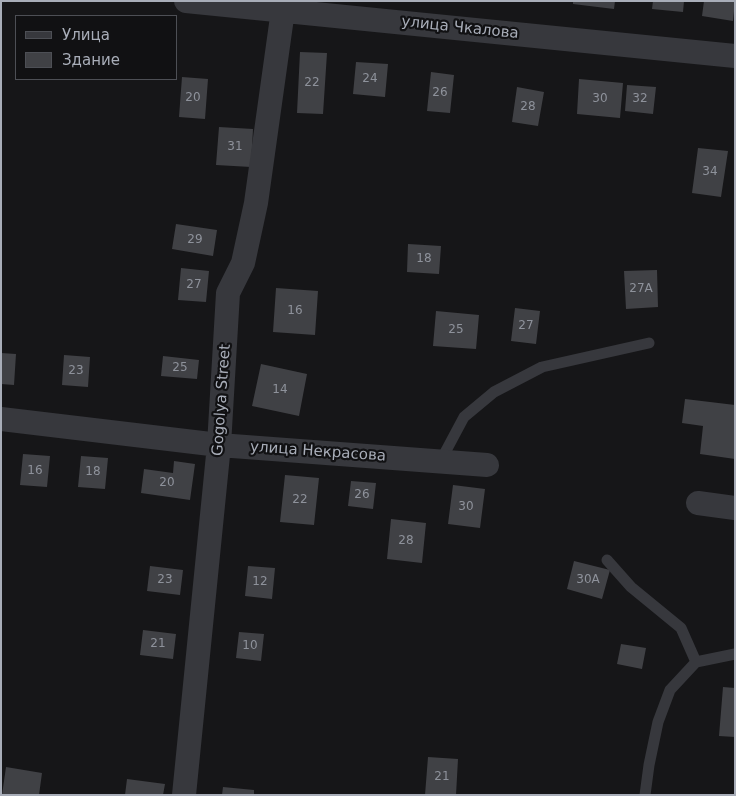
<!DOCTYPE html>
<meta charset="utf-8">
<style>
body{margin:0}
#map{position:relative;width:736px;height:796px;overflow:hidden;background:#161618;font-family:"DejaVu Sans",sans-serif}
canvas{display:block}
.frame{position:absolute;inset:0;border:2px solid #a8adb8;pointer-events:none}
.legend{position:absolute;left:15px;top:15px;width:162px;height:65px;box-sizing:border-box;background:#111113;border:1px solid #4d4f55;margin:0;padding:6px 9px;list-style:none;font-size:15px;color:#a8adb8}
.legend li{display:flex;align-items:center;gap:10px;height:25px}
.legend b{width:25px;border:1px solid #4d4f55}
</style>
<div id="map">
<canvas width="736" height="796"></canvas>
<div class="frame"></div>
<ul class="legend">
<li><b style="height:6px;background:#37383d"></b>Улица</li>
<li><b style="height:14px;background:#404145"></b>Здание</li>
</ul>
</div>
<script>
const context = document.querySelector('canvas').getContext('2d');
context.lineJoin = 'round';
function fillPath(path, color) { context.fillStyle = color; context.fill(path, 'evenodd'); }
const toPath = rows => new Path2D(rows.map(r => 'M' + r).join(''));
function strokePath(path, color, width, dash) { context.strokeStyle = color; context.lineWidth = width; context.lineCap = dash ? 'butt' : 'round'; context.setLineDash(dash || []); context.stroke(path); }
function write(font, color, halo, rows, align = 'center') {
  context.font = font + ' "DejaVu Sans",sans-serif'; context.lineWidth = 4.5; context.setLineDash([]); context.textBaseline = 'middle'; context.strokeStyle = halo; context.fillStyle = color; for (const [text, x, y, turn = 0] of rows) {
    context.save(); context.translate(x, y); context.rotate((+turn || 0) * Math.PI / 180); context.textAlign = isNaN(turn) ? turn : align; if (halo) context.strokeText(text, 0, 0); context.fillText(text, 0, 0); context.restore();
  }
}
fillPath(toPath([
 [573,1,615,1,614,9,573,4],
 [653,1,684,1,683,12,652,9],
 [704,1,735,1,733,21,702,16],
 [300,52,327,53,323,114,297,113],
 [356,62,388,64,385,97,353,94],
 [431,72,454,75,450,113,427,111],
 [182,77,208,79,205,119,179,117],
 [579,79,623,83,620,118,577,114],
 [627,85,656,87,653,114,625,111],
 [517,87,544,92,538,126,512,122],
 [219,127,253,129,251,167,216,165],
 [698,148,728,151,721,197,692,193],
 [176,224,217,230,213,256,172,249],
 [408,244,441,246,439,274,407,272],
 [181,268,209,271,206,302,178,300],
 [657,270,658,307,626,309,624,271],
 [276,288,318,291,315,335,273,332],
 [515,308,540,311,536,344,511,341],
 [436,311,479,315,476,349,433,346],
 [1,353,16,354,14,385,1,384],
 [64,355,90,357,88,387,62,385],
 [163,356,199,360,197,379,161,376],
 [261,364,307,374,299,416,252,406],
 [685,399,735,405,735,459,700,454,703,426,682,423],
 [23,454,50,456,47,487,20,485],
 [81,456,108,458,105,489,78,487],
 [174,461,195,464,190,500,141,493,144,469,173,473],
 [285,475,319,478,314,525,280,522],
 [351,481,376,483,373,509,348,506],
 [453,485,485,489,480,528,448,524],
 [391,519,426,523,422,563,387,559],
 [574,561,610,570,602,599,567,589],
 [150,566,183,570,180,595,147,591],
 [248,566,275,568,272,599,245,596],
 [143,630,176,634,173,659,140,655],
 [239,632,264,634,261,661,236,658],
 [621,644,646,648,642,669,617,664],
 [723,687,735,688,735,737,719,736],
 [428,757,458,759,456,795,425,795],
 [6,767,42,773,39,795,2,795],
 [127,779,165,784,163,795,125,795],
 [223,787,254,790,254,795,222,795]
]), '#404145');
strokePath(toPath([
 [440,462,464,417,494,392,542,367,649,343],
 [607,560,631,587,681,628,696,662],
 [645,795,649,765,658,722,670,690,696,662,735,654]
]), '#37383d', 11);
strokePath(toPath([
 [186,1,735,56],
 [1,419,219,445,487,465],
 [698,503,735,508],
 [184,795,219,445,228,293,243,263,256,203,283,10]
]), '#37383d', 24);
write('12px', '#8e929b', null, [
 ["24",370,79],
 ["22",312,83],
 ["26",440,93],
 ["20",193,98],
 ["30",600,99],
 ["32",640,99],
 ["28",528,107],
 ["31",235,147],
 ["34",710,172],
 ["29",195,240],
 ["18",424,259],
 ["27",194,285],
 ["27А",641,289],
 ["16",295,311],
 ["27",526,326],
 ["25",456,330],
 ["25",180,368],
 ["23",76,371],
 ["14",280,390],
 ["16",35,471],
 ["18",93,472],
 ["20",167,483],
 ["26",362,495],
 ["22",300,500],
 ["30",466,507],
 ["28",406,541],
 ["23",165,580],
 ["30А",588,580],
 ["12",260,582],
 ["21",158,644],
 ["10",250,646],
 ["21",442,777]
]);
write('15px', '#a8adb8', '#111113', [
 ["улица Чкалова",460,28,6],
 ["Gogolya Street",222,400,-86],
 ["улица Некрасова",318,452,4]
]);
</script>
